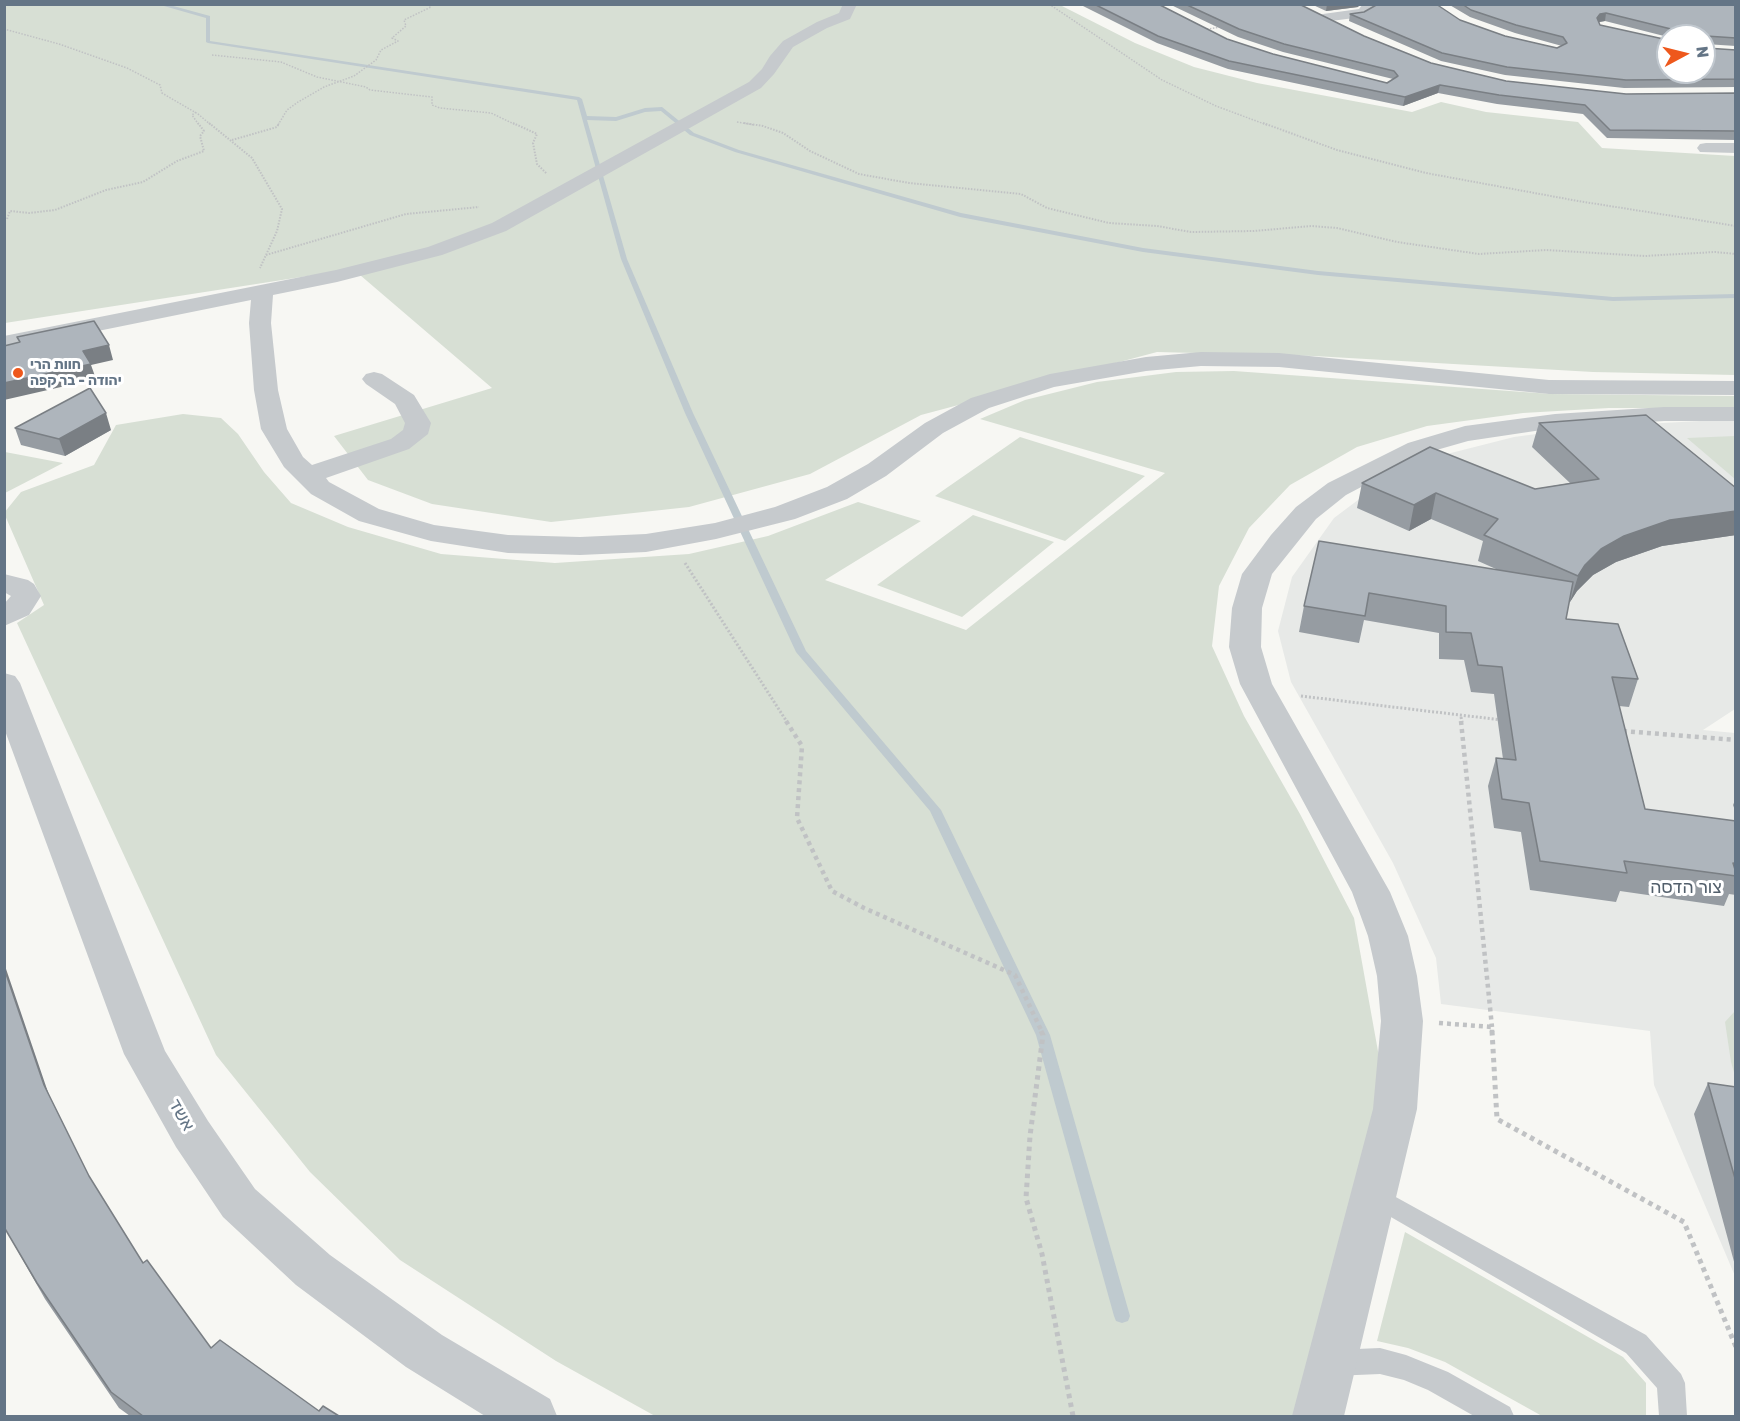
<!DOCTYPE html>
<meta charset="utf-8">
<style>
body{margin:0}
#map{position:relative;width:1740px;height:1421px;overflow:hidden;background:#f7f7f3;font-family:Rubik,sans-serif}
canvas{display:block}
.frame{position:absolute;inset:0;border:6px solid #647586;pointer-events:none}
.north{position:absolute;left:1656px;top:24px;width:60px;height:60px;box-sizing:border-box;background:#fff;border:2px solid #c1c8cf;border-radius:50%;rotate:83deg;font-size:16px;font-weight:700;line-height:24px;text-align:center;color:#647586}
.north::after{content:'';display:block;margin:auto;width:21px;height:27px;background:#ee581c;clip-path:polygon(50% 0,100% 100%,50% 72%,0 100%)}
</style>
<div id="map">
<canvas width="1740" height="1421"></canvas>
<div class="frame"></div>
<div class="north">N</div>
</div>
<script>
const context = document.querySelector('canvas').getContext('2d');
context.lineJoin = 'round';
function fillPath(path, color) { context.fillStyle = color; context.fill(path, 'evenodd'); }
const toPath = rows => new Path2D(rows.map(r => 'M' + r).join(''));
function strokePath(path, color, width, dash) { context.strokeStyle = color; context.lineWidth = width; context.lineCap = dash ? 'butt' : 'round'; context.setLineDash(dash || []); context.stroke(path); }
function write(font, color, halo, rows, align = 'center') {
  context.font = font + ' Rubik,"Noto Sans Hebrew",sans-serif'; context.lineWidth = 6; context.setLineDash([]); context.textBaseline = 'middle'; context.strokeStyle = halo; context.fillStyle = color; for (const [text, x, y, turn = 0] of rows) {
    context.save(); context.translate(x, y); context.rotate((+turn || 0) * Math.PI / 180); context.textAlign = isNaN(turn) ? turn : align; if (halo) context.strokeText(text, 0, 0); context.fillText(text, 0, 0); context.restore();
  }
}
fillPath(toPath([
 [1700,421,1735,421,1735,709,1703,730,1735,733,1735,1276,1654,1085,1650,1031,1441,1004,1436,958,1393,863,1291,682,1278,631,1292,577,1334,518,1378,485,1447,454,1514,437,1589,427]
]), '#e7e9e7');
fillPath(toPath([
 [5,5,1060,5,1135,43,1194,67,1257,83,1412,112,1441,102,1486,112,1578,122,1602,148,1735,156,1735,375,1593,372,1314,356,1157,352,921,415,810,474,689,507,551,522,432,504,368,480,334,436,492,388,353,269,5,323],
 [1234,371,1551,394,1735,396,1735,408,1609,408,1523,413,1427,426,1357,447,1290,485,1249,528,1219,586,1212,646,1244,716,1300,814,1354,918,1383,1079,1298,1416,655,1416,556,1361,400,1260,310,1172,216,1055,17,623,44,605,4,513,21,492,94,465,116,425,183,414,221,418,238,434,264,472,291,503,348,527,441,554,555,563,689,554,768,536,858,502,921,521,825,580,966,630,1165,473,980,419,1025,400,1097,382,1176,372],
 [1735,436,1735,479,1687,438],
 [1020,437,1145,476,1065,541,935,496],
 [5,452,63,463,5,493],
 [973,515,1054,542,962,617,877,585],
 [1735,1011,1735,1076,1731,1062,1725,1022],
 [1405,1232,1623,1357,1646,1383,1646,1416,1542,1416,1445,1362,1408,1348,1377,1341]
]), '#d7dfd4');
fillPath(toPath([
 [157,4,166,4,210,16,210,41,579,97,582,99,587,116,616,117,645,108,662,107,694,133,739,150,961,213,1143,248,1318,271,1613,297,1736,294,1736,298,1613,301,1318,275,1143,252,960,217,735,152,690,135,661,111,645,112,616,121,587,120,627,259,693,413,806,651,941,810,1050,1035,1130,1316,1128,1321,1122,1323,1116,1321,1114,1316,1036,1035,930,811,796,652,685,413,621,259,577,100,208,43,206,42,206,18,157,4]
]), '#bfcacf');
strokePath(toPath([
 [1049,4,1162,80,1216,106,1267,125],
 [4,29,59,44,127,68,160,85,162,93,198,114,211,125],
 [1201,30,1221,27],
 [212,55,281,62,317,77,366,87,370,90,432,97,432,105,440,108,491,113,516,125],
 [196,112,192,115,199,125],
 [737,122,754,125],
 [278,125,287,110,298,102,324,87,354,76,376,60,381,50,398,41,392,38,406,26,404,20,431,7,428,4]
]), '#c0c2c4', 1.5, [1.5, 1.5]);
strokePath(toPath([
 [209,123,252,158,282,209,277,231,260,268],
 [513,123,537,134,533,143,537,164,547,174],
 [744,123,763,126,783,133,810,151,859,174,909,183,1021,194,1047,208,1109,223,1157,226,1191,232,1254,231,1311,226,1337,228,1397,242,1479,254,1546,250,1645,256,1715,252,1736,254],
 [1263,123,1337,150,1426,173,1578,201,1736,226],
 [232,140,277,127,279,123],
 [4,219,7,219,10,211,29,213,55,210,106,190,143,182,177,161,204,151,200,136,204,131,198,123],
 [266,255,406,214,479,207]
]), '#c0c2c4', 2, [1.5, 1.5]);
strokePath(toPath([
 [685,563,787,722],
 [1301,696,1502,720],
 [1461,717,1462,722]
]), '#c0c2c4', 3, [2, 2]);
strokePath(toPath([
 [786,721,802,746,797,818,832,891,864,908,1015,975,1042,1032],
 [1461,721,1492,1027],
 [1623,731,1736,740],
 [1439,1023,1492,1027,1492,1032]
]), '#c0c2c4', 4.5, [4, 4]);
strokePath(toPath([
 [1041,1031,1043,1035,1030,1136,1026,1198,1042,1254,1073,1416],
 [1492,1031,1497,1119,1684,1222,1736,1347]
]), '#c0c2c4', 5, [4.5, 4.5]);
fillPath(toPath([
 [1374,1185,1646,1335,1681,1374,1685,1383,1687,1416,1659,1416,1657,1388,1626,1353,1365,1202,1361,1195,1365,1188,1374,1185],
 [1380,1348,1406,1355,1448,1372,1510,1407,1514,1416,1474,1416,1428,1390,1404,1380,1380,1374,1333,1376,1323,1372,1319,1363,1323,1354,1333,1350,1380,1348]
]), '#c6cacd');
fillPath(toPath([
 [843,4,857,4,850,19,827,28,793,47,774,74,761,88,506,231,442,255,337,282,273,295,271,323,278,390,287,429,303,457,312,465,391,439,403,430,405,423,395,404,366,384,362,379,366,374,374,372,382,374,414,395,431,423,428,434,409,449,326,478,329,482,379,509,434,525,508,535,580,537,646,534,715,523,775,507,827,487,868,464,925,423,971,398,1050,374,1146,357,1201,352,1279,353,1549,380,1736,381,1736,395,1549,394,1279,367,1201,366,1146,371,1054,387,989,408,943,433,886,476,847,499,795,519,716,539,646,552,580,555,508,553,431,541,359,521,311,494,284,467,261,429,254,390,249,323,251,300,4,350,4,336,336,270,428,247,492,223,749,82,762,69,770,56,783,41,817,22,839,13,843,4],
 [1363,4,1377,4,1376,10,1362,17,1323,22,1316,18,1323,14,1359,9,1363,4],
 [1706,143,1736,143,1736,153,1700,152,1697,148,1700,144,1706,143],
 [1664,407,1736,407,1736,421,1664,421,1555,428,1468,441,1426,453,1346,495,1316,519,1272,574,1262,608,1261,647,1272,684,1390,892,1408,936,1417,976,1423,1021,1417,1109,1344,1416,1292,1416,1373,1109,1381,1021,1377,976,1368,936,1352,892,1240,684,1229,647,1232,608,1242,574,1271,535,1296,507,1328,483,1408,443,1465,426,1555,414,1664,407],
 [4,574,28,580,34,584,41,596,29,615,4,626,4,604,11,596,4,592,4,574],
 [4,673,15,676,20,683,165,1051,208,1121,255,1189,330,1255,442,1335,550,1399,557,1416,485,1416,406,1367,296,1285,223,1217,176,1147,124,1054,4,728,4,673]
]), '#c6cacd');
fillPath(toPath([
 [1079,4,1158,4,1227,39,1273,54,1387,83,1393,79,1283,52,1238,37,1169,4,1299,4,1364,36,1431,63,1506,81,1626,94,1736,93,1736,140,1607,138,1583,114,1497,104,1438,93,1403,106,1228,69,1157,43],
 [1311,4,1360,4,1358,7,1326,11],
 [1448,4,1736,4,1736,46,1705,44,1706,48,1736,50,1736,87,1624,88,1505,75,1441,61,1349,21,1350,14,1460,20,1505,36,1557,48,1562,46,1515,33,1470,17],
 [1605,21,1668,37,1704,36,1668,72,1600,25,1599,22],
 [1539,423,1736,488,1736,535,1662,546,1616,562,1593,575,1577,591,1570,602,1569,602,1566,619,1638,679,1629,707,1619,706,1645,809,1736,821,1736,895,1729,894,1724,906,1620,891,1616,902,1530,890,1521,832,1494,828,1488,786,1496,758,1503,759,1494,694,1471,692,1464,660,1439,659,1439,633,1364,620,1359,643,1299,632,1304,606,1496,569,1478,561,1483,541,1431,519,1409,531,1357,508,1362,483,1535,489,1570,483,1532,447],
 [15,428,111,430,65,456,21,445],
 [1736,798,1736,813,1733,805],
 [1708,1083,1736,1087,1736,1269,1694,1114],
 [49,1095,89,1176,143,1263,211,1348,319,1411,339,1416,130,1416,119,1408,45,1299,12,1241,4,1227]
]), '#969ca2');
fillPath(toPath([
 [1327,4,1360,4,1358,7,1326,11],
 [1606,13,1605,21,1599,22,1597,18,1600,14],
 [1440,85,1438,93,1403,106,1405,97],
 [109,345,113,360,91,365,96,379,4,400,4,383,83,351],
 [106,413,111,430,65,456,59,439],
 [1436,493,1431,519,1409,531,1414,505],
 [1736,511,1736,535,1662,546,1616,562,1593,575,1577,591,1570,602,1578,576,1585,565,1601,549,1624,536,1670,520],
 [4,963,51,1101,44,1085,4,968]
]), '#7a7f84');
const building = toPath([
 [1094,4,1158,4,1227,39,1273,54,1387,83,1398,76,1394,71,1284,44,1239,29,1185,4,1299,4,1364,36,1431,63,1506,81,1626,94,1736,93,1736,131,1610,130,1585,105,1499,95,1440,85,1405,97,1229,61,1158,36,1094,4],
 [1378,4,1436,4,1460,20,1505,36,1557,48,1567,43,1563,37,1516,25,1471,10,1462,4,1736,4,1736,38,1706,36,1704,38,1704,36,1671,36,1671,29,1606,13,1600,14,1597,18,1600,25,1668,40,1668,72,1704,72,1704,39,1706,48,1736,50,1736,79,1626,80,1507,67,1442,53,1350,14,1364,12,1378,4],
 [94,321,109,345,83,351,91,364,4,383,4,346,20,342,17,337,94,321],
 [90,388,106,413,59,439,15,428,90,388],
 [1646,415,1736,488,1736,511,1670,520,1624,536,1601,549,1585,565,1578,576,1484,535,1498,519,1436,493,1414,505,1362,483,1430,447,1535,489,1599,479,1539,423,1646,415],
 [1319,541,1573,582,1566,619,1618,624,1638,679,1612,677,1645,809,1736,821,1736,864,1733,863,1736,873,1736,876,1624,861,1627,873,1540,861,1529,803,1502,799,1496,758,1516,760,1502,667,1478,665,1471,633,1446,632,1446,606,1369,593,1365,616,1304,606,1319,541],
 [4,968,44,1085,89,1176,143,1263,147,1260,211,1348,220,1340,319,1411,323,1406,339,1416,143,1416,111,1392,37,1283,4,1227,4,968],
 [1708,1083,1736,1087,1736,1182,1708,1083]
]);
fillPath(building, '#aeb5bc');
strokePath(building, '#7a7f84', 1.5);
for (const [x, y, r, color] of [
 [18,373,6,"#ee581c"]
]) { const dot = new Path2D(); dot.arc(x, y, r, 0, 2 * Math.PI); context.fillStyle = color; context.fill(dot); strokePath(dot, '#fff', 2); }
write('bold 14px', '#647586', '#fff', [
 ["חוות הרי",30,365],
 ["יהודה - בר קפה",30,381]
], 'left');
write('18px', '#525f6b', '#fff', [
 ["צור הדסה",1686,888]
]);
write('18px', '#647586', '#fff', [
 ["אשד",181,1115,60]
]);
</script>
